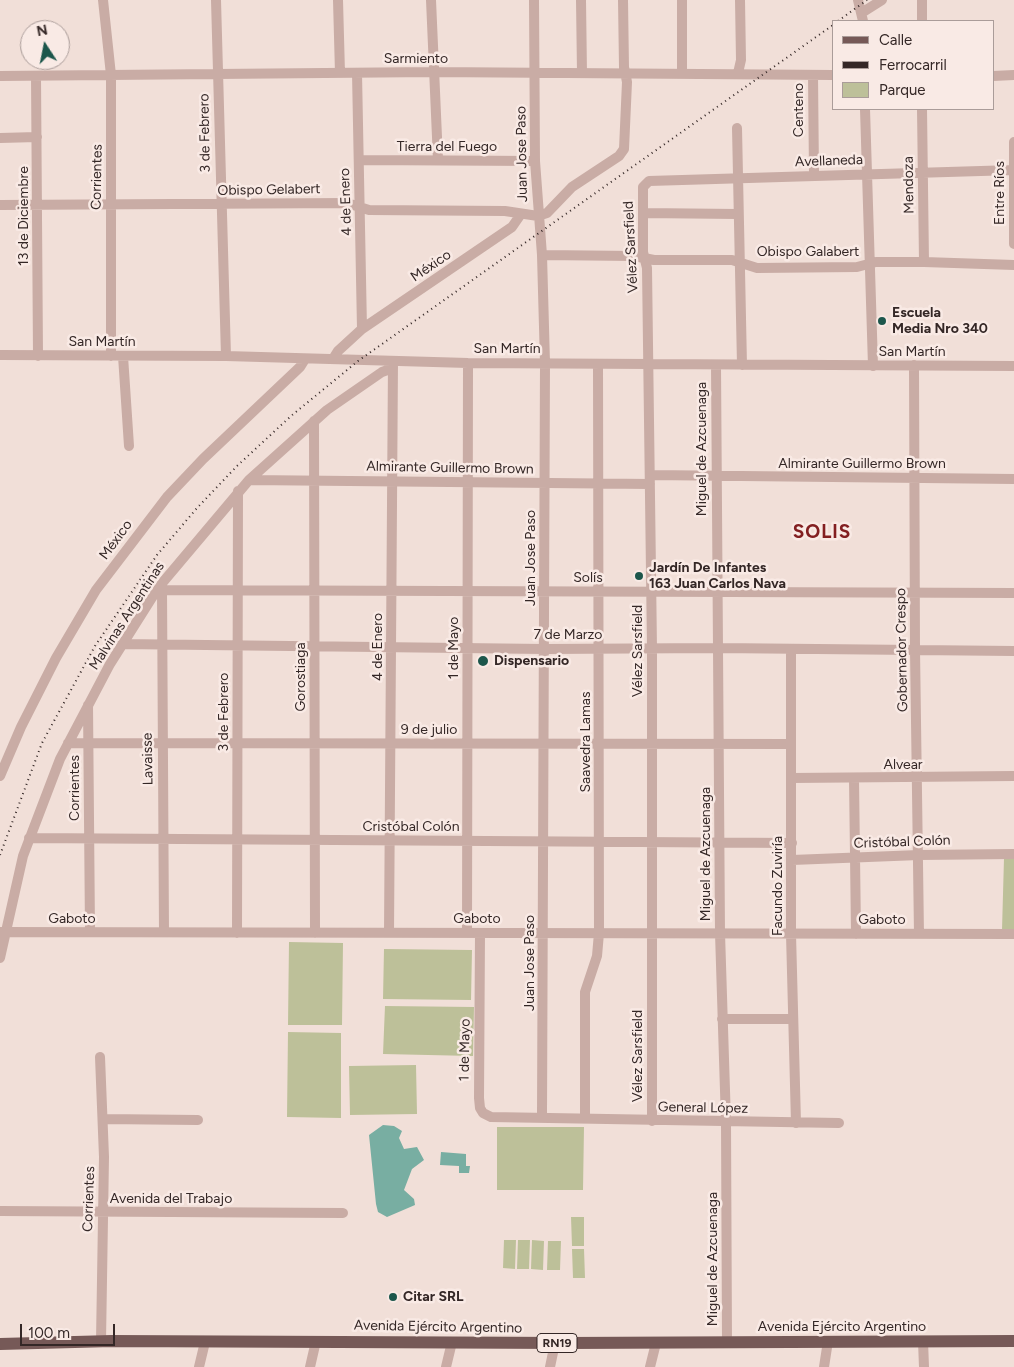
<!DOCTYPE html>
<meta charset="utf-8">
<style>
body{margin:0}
#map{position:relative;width:1014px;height:1367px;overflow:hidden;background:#f1dfd8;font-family:Figtree,sans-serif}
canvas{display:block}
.legend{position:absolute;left:832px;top:20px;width:162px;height:90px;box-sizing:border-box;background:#f9eae5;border:1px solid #aa9c99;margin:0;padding:6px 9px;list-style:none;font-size:15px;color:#342726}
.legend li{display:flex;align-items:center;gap:10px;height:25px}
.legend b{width:25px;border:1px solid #aa9c99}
.north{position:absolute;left:20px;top:20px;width:50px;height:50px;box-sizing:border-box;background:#f9eae5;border:1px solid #aa9c99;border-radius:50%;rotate:349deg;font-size:14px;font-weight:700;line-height:20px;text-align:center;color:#342726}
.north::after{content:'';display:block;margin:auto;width:18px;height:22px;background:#1c564b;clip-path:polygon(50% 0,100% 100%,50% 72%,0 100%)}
.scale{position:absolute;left:20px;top:1324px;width:95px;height:22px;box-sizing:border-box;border:2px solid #342726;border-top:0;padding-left:6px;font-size:15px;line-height:18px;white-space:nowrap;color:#342726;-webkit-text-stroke:4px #f9eae5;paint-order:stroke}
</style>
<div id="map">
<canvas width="1014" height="1367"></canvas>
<ul class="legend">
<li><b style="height:6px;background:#765957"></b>Calle</li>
<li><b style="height:6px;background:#342726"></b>Ferrocarril</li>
<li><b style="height:14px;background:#bdc099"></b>Parque</li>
</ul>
<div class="north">N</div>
<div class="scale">100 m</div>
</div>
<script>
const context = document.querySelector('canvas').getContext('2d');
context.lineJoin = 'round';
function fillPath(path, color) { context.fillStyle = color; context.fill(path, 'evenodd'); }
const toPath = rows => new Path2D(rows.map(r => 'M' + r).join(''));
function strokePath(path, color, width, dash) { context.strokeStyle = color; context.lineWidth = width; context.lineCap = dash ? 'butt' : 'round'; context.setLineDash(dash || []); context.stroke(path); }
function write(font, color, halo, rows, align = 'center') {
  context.font = font + ' Figtree,sans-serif'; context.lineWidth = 5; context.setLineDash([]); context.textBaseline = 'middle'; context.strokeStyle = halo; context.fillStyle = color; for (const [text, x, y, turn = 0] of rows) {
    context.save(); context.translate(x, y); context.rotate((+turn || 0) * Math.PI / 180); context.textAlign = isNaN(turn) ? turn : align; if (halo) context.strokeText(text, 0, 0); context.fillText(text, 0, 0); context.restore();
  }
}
fillPath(toPath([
 [1004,858,1014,858,1014,930,1002,930],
 [289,942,343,943,342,1025,288,1025],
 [384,949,472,950,471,1000,383,999],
 [385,1006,474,1007,473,1056,383,1054],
 [288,1032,341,1033,341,1118,287,1117],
 [416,1065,417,1114,350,1115,349,1066],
 [497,1127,584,1127,583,1190,497,1190],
 [571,1217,584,1217,584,1246,572,1246],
 [504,1240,516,1240,515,1269,503,1268],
 [518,1240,530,1240,529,1269,517,1269],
 [532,1240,544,1241,543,1270,531,1269],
 [548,1241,561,1241,560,1270,547,1270],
 [572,1249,584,1249,585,1278,573,1278]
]), '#bdc099');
fillPath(toPath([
 [383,1125,394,1126,402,1131,399,1138,404,1149,417,1147,424,1160,412,1169,404,1190,414,1199,415,1205,387,1217,378,1212,376,1204,369,1135],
 [441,1152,466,1154,466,1166,470,1166,469,1173,459,1173,459,1166,440,1165]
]), '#78aea2');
strokePath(toPath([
 [103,0,111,75,111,356],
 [216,0,226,356],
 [338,0,340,73],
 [431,0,438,160],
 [534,0,535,161,542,255,545,363,542,1116],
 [581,0,582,73],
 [858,0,863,21],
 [863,12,882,0],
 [922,21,922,0],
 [357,73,362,329],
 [682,73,682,0],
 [738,73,741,60,740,0],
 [813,75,814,175],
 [0,76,433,72,833,75],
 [36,76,38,356],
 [993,76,1014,75],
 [865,109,873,366],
 [922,109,924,262],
 [737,128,742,365],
 [0,138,37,137],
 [1014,142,1014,244],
 [359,160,535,161],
 [0,205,347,203,369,210,505,211,538,216,547,213,572,187,619,156,624,149,627,82,624,67,623,0],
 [643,213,737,214],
 [542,255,634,256,654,260,732,260,757,268,857,267,876,262,924,262,1014,265],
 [0,355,226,356,468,363,1014,366],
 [123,356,129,446],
 [333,359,338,351,362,329,512,227,521,214],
 [716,365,720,933,726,1122,727,1343],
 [914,365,915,650,919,934],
 [314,421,315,933],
 [650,475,1014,479],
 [249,480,650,484],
 [158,588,162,590,164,932],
 [162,590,1014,593],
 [121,644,545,649,718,648,1014,651],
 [791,649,791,934,796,1123],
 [88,705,90,932],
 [68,743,791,744],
 [0,776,21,727,56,658,96,590,167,497,203,459,300,367,305,359],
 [792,778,1014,776],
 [854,778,856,934],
 [29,838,792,843],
 [792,860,919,855,1014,854],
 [0,932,1014,934],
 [237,933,238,491],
 [389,933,393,361],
 [467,933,468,363],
 [480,933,479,1098,480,1108,483,1113,491,1117,839,1123],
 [0,958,23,856,60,759,110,664,158,588,249,480,327,410,382,372,393,368],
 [722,1019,793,1019],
 [100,1057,104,1157,101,1341],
 [585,1118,585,992,597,956,599,933,598,364],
 [103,1119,198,1120],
 [652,1121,652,649,647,268,643,252,643,187,649,181,1014,170],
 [0,1211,343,1213],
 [923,1341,924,1367],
 [199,1367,205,1342],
 [310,1367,316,1341],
 [446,1367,452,1342],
 [550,1367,555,1343],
 [650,1367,656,1343],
 [824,1367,828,1341]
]), '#c9aca5', 10);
strokePath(toPath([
 [0,1344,112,1341,566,1343,1014,1341]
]), '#765957', 12);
strokePath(toPath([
 [838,21,867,0],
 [0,855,42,743,95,646,157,555,197,508,237,466,291,416,358,361,833,25]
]), '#342726', 2, [1, 4]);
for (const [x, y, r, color] of [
 [882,321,5,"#1c564b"],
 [639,576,5,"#1c564b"],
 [483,661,6,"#1c564b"],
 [393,1297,5,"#1c564b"]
]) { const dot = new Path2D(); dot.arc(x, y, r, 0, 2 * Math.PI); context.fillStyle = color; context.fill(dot); strokePath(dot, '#f9eae5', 2); }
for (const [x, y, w] of [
 [557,1343,40]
]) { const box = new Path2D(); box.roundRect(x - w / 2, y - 9.5, w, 19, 4); context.fillStyle = '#f9eae5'; context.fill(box); strokePath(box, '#342726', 1); }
write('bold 12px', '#342726', null, [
 ["RN19",557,1343]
]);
write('14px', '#342726', '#f9eae5', [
 ["Sarmiento",416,59],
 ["Centeno",799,110,-90],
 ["3 de Febrero",205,133,-91],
 ["Tierra del Fuego",447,147],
 ["Juan Jose Paso",522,154,-91],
 ["Avellaneda",829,161,-2],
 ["Corrientes",97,177,-89],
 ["Mendoza",909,185,-91],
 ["Obispo Gelabert",269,190,-1],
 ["Entre Ríos",1000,193,-90],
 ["4 de Enero",346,202,-92],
 ["13 de Diciembre",24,216,-90],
 ["Vélez Sarsfield",631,247,-93],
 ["Obispo Galabert",808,252],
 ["México",431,266,-34],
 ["San Martín",102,342],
 ["San Martín",507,349],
 ["San Martín",912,352],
 ["Miguel de Azcuenaga",702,449,-90],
 ["Almirante Guillermo Brown",862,464],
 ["Almirante Guillermo Brown",450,468,1],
 ["México",116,540,-54],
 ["Juan Jose Paso",531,558,-90],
 ["Solís",588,578],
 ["Malvinas Argentinas",127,616,-57],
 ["7 de Marzo",568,635],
 ["4 de Enero",378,647,-90],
 ["1 de Mayo",454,648,-90],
 ["Gobernador Crespo",902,650,-91],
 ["Vélez Sarsfield",638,651,-90],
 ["Gorostiaga",301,677,-90],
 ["3 de Febrero",224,712,-90],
 ["9 de julio",429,730],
 ["Saavedra Lamas",586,742,-90],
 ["Lavaisse",148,759,-91],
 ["Alvear",903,765],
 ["Corrientes",75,788,-90],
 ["Cristóbal Colón",411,827],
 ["Cristóbal Colón",902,842,-2],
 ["Miguel de Azcuenaga",706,854,-90],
 ["Facundo Zuviría",778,886,-90],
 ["Gaboto",72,919],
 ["Gaboto",477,919],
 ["Gaboto",882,920],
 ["Juan Jose Paso",530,963,-90],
 ["1 de Mayo",465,1050,-89],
 ["Vélez Sarsfield",638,1056,-90],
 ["General López",703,1108,1],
 ["Corrientes",89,1199,-88],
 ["Avenida del Trabajo",171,1199],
 ["Miguel de Azcuenaga",713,1259,-90],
 ["Avenida Ejército Argentino",438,1327,1],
 ["Avenida Ejército Argentino",842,1327]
]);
write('bold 14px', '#342726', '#f9eae5', [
 ["Escuela",892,313],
 ["Media Nro 340",892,329],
 ["Jardín De Infantes",649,568],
 ["163 Juan Carlos Nava",649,584],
 ["Dispensario",494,661],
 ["Citar SRL",403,1297]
], 'left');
context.letterSpacing = '1px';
write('bold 19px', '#831f21', '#f9eae5', [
 ["SOLIS",822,532]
]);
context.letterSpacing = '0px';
</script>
